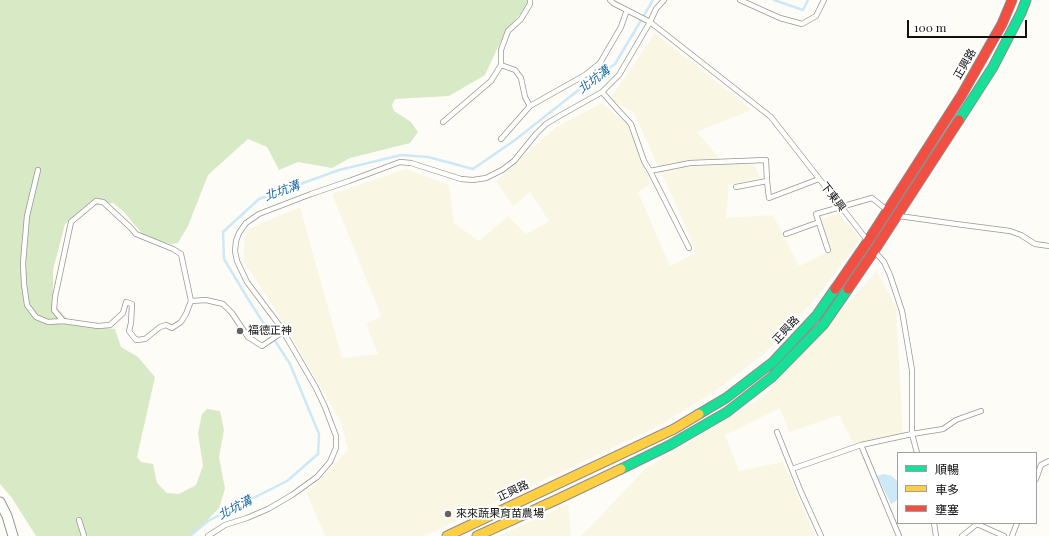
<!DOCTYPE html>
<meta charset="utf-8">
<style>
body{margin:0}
#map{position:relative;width:1049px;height:536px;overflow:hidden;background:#fdfcf7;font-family:"Playfair Display","Noto Sans TC",serif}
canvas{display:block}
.legend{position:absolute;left:897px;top:452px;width:140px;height:72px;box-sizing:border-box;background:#fff;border:1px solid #a0a0a0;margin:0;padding:5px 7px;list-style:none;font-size:12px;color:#111}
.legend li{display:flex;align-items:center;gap:8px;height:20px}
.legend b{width:20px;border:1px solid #a0a0a0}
.scale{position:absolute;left:907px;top:20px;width:120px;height:18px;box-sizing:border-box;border:2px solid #111;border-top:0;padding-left:5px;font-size:12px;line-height:14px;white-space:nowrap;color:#111;-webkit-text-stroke:3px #fff;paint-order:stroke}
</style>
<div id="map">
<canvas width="1049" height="536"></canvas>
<ul class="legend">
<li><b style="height:5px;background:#16e098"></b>順暢</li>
<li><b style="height:5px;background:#ffcf43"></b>車多</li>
<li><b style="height:5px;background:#f24e42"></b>壅塞</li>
</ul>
<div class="scale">100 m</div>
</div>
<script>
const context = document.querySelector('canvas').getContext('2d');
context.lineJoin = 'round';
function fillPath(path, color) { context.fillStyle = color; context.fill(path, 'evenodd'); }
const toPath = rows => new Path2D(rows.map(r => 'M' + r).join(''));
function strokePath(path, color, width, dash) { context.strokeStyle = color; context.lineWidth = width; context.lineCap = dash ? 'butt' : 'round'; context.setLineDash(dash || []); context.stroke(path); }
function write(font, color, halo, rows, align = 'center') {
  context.font = font + ' "Playfair Display","Noto Sans TC",serif'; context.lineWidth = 4; context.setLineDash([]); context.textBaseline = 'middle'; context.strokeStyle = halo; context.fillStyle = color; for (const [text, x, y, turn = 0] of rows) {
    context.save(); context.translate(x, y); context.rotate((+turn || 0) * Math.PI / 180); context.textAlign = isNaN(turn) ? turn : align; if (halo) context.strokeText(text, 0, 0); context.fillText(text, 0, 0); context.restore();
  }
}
fillPath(toPath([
 [655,33,752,110,697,132,721,160,755,165,760,178,729,185,726,218,773,215,799,266,831,250,818,221,838,213,861,239,817,297,765,353,717,390,655,428,424,536,325,536,307,493,348,450,341,422,272,304,243,261,246,230,300,207,342,358,378,354,366,324,381,316,332,194,406,169,449,185,454,223,479,241,508,216,526,234,549,221,530,192,513,206,496,181,556,127,602,103,635,131,651,184,638,192,670,266,696,253,680,214,634,113,610,99],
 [877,271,896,307,903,435,853,443,839,415,789,432,780,408,725,435,739,471,783,462,815,536,580,536,591,526,645,469,750,405,764,395],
 [568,504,571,536,498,536]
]), '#f9f7e4');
fillPath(toPath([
 [0,0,532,0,505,32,485,75,449,96,395,99,392,105,394,111,411,122,418,132,410,143,350,158,332,168,298,162,279,170,267,147,248,139,208,175,188,226,178,243,171,244,145,237,123,211,113,203,86,207,65,224,53,270,53,296,58,309,71,323,115,329,121,347,138,357,155,377,137,457,141,462,153,464,157,483,167,493,179,494,196,485,203,466,198,433,202,414,207,409,220,411,224,430,219,457,225,489,219,508,192,536,36,536,12,498,0,484]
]), '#d8eac5');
fillPath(toPath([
 [884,474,892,476,898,482,898,498,896,501,891,504,877,476]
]), '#cde8f7');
strokePath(toPath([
 [774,0,803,10,808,0],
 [190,536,208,521,287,481,318,454,319,434,290,364,248,299,224,259,223,232,259,199,339,170,401,155,428,157,473,169,515,140,581,88,615,64,653,0]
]), '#cde8f7', 2.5);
const lane = toPath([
 [610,0,613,3,650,22,771,117,867,240],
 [740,0,780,18,802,24,816,16,824,0],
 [501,65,515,70,521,78,525,97,530,106],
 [602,92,618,110,631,124,644,161,650,171,689,248],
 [443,122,491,81,501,65,501,50,508,31,521,19,530,4,530,0],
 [501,139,530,106,585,75,600,63,621,27,627,10],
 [38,170,27,216,23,263,24,284,27,305,36,317,48,322,63,321],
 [650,171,690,163,766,160,767,181],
 [736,187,767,181,769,198,819,179],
 [96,201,103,202,131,228,136,234,173,249,181,254,191,301,186,314,181,322,172,328,166,325,160,327,145,339,136,340,129,331,131,323,132,304,126,302,123,313,110,325,98,326,63,321,54,310,55,297,71,222,96,201],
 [899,216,956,224,1010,231,1021,235,1035,244,1049,246],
 [786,234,819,222],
 [828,250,816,214,872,198,887,210],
 [876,253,884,262,890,275,902,311,912,370,912,434,917,453],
 [191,301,206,300,223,304,232,313,248,337,262,346,284,331],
 [777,432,801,492,821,536],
 [792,469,861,445],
 [1036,479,1041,465,1049,461],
 [79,520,84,536],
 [934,523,936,536],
 [208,536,225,525,247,518,268,509,292,495,317,477,330,462,336,448,336,436,325,407,316,388,280,326,247,282,237,261,235,251,236,241,239,233,246,223,259,214,311,194,349,181,400,162,411,163,461,179,473,180,486,178,502,170,514,161,536,134,546,124,561,115,602,92,619,75,650,22,656,9,664,0],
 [899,536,861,445,912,434,943,429,956,420,981,411],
 [962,536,977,524,1004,536],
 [1012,536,1017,523]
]);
const street = toPath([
 [0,502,7,516,13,536]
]);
const fast = toPath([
 [959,120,993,67,1021,13,1026,0],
 [699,414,726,398,773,362,817,315,835,289],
 [621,469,670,445,727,412,772,377,823,325,848,289]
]);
const slow = toPath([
 [447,536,674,429,699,414],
 [477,536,556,500,621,469]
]);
const jam = toPath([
 [835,289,868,241,961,96,1002,24,1012,0],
 [848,289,874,251,959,120]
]);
strokePath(lane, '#979795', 6);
strokePath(street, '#979795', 11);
strokePath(fast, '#8e8d8b', 11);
strokePath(slow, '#8e8d8b', 11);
strokePath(jam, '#8e8d8b', 11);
strokePath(lane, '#fffffe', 4.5);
strokePath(street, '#fffffe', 9);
strokePath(fast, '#16e098', 9);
strokePath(slow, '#ffcf43', 9);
strokePath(jam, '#f24e42', 9);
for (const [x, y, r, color] of [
 [240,331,4,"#646362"],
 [448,514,4,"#646362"]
]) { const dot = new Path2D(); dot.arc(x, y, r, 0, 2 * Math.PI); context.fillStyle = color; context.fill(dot); strokePath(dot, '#fff', 1.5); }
write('11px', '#111', '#fff', [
 ["正興路",965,64,-60],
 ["下東興",833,197,52],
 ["正興路",786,330,-47],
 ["正興路",513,491,-25]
]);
write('11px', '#111', '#fff', [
 ["福德正神",248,331],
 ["來來蔬果育苗農場",456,514]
], 'left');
write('italic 12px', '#1768a6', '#fff', [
 ["北坑溝",594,80,-37],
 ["北坑溝",282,191,-20],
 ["北坑溝",235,508,-27]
]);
</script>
